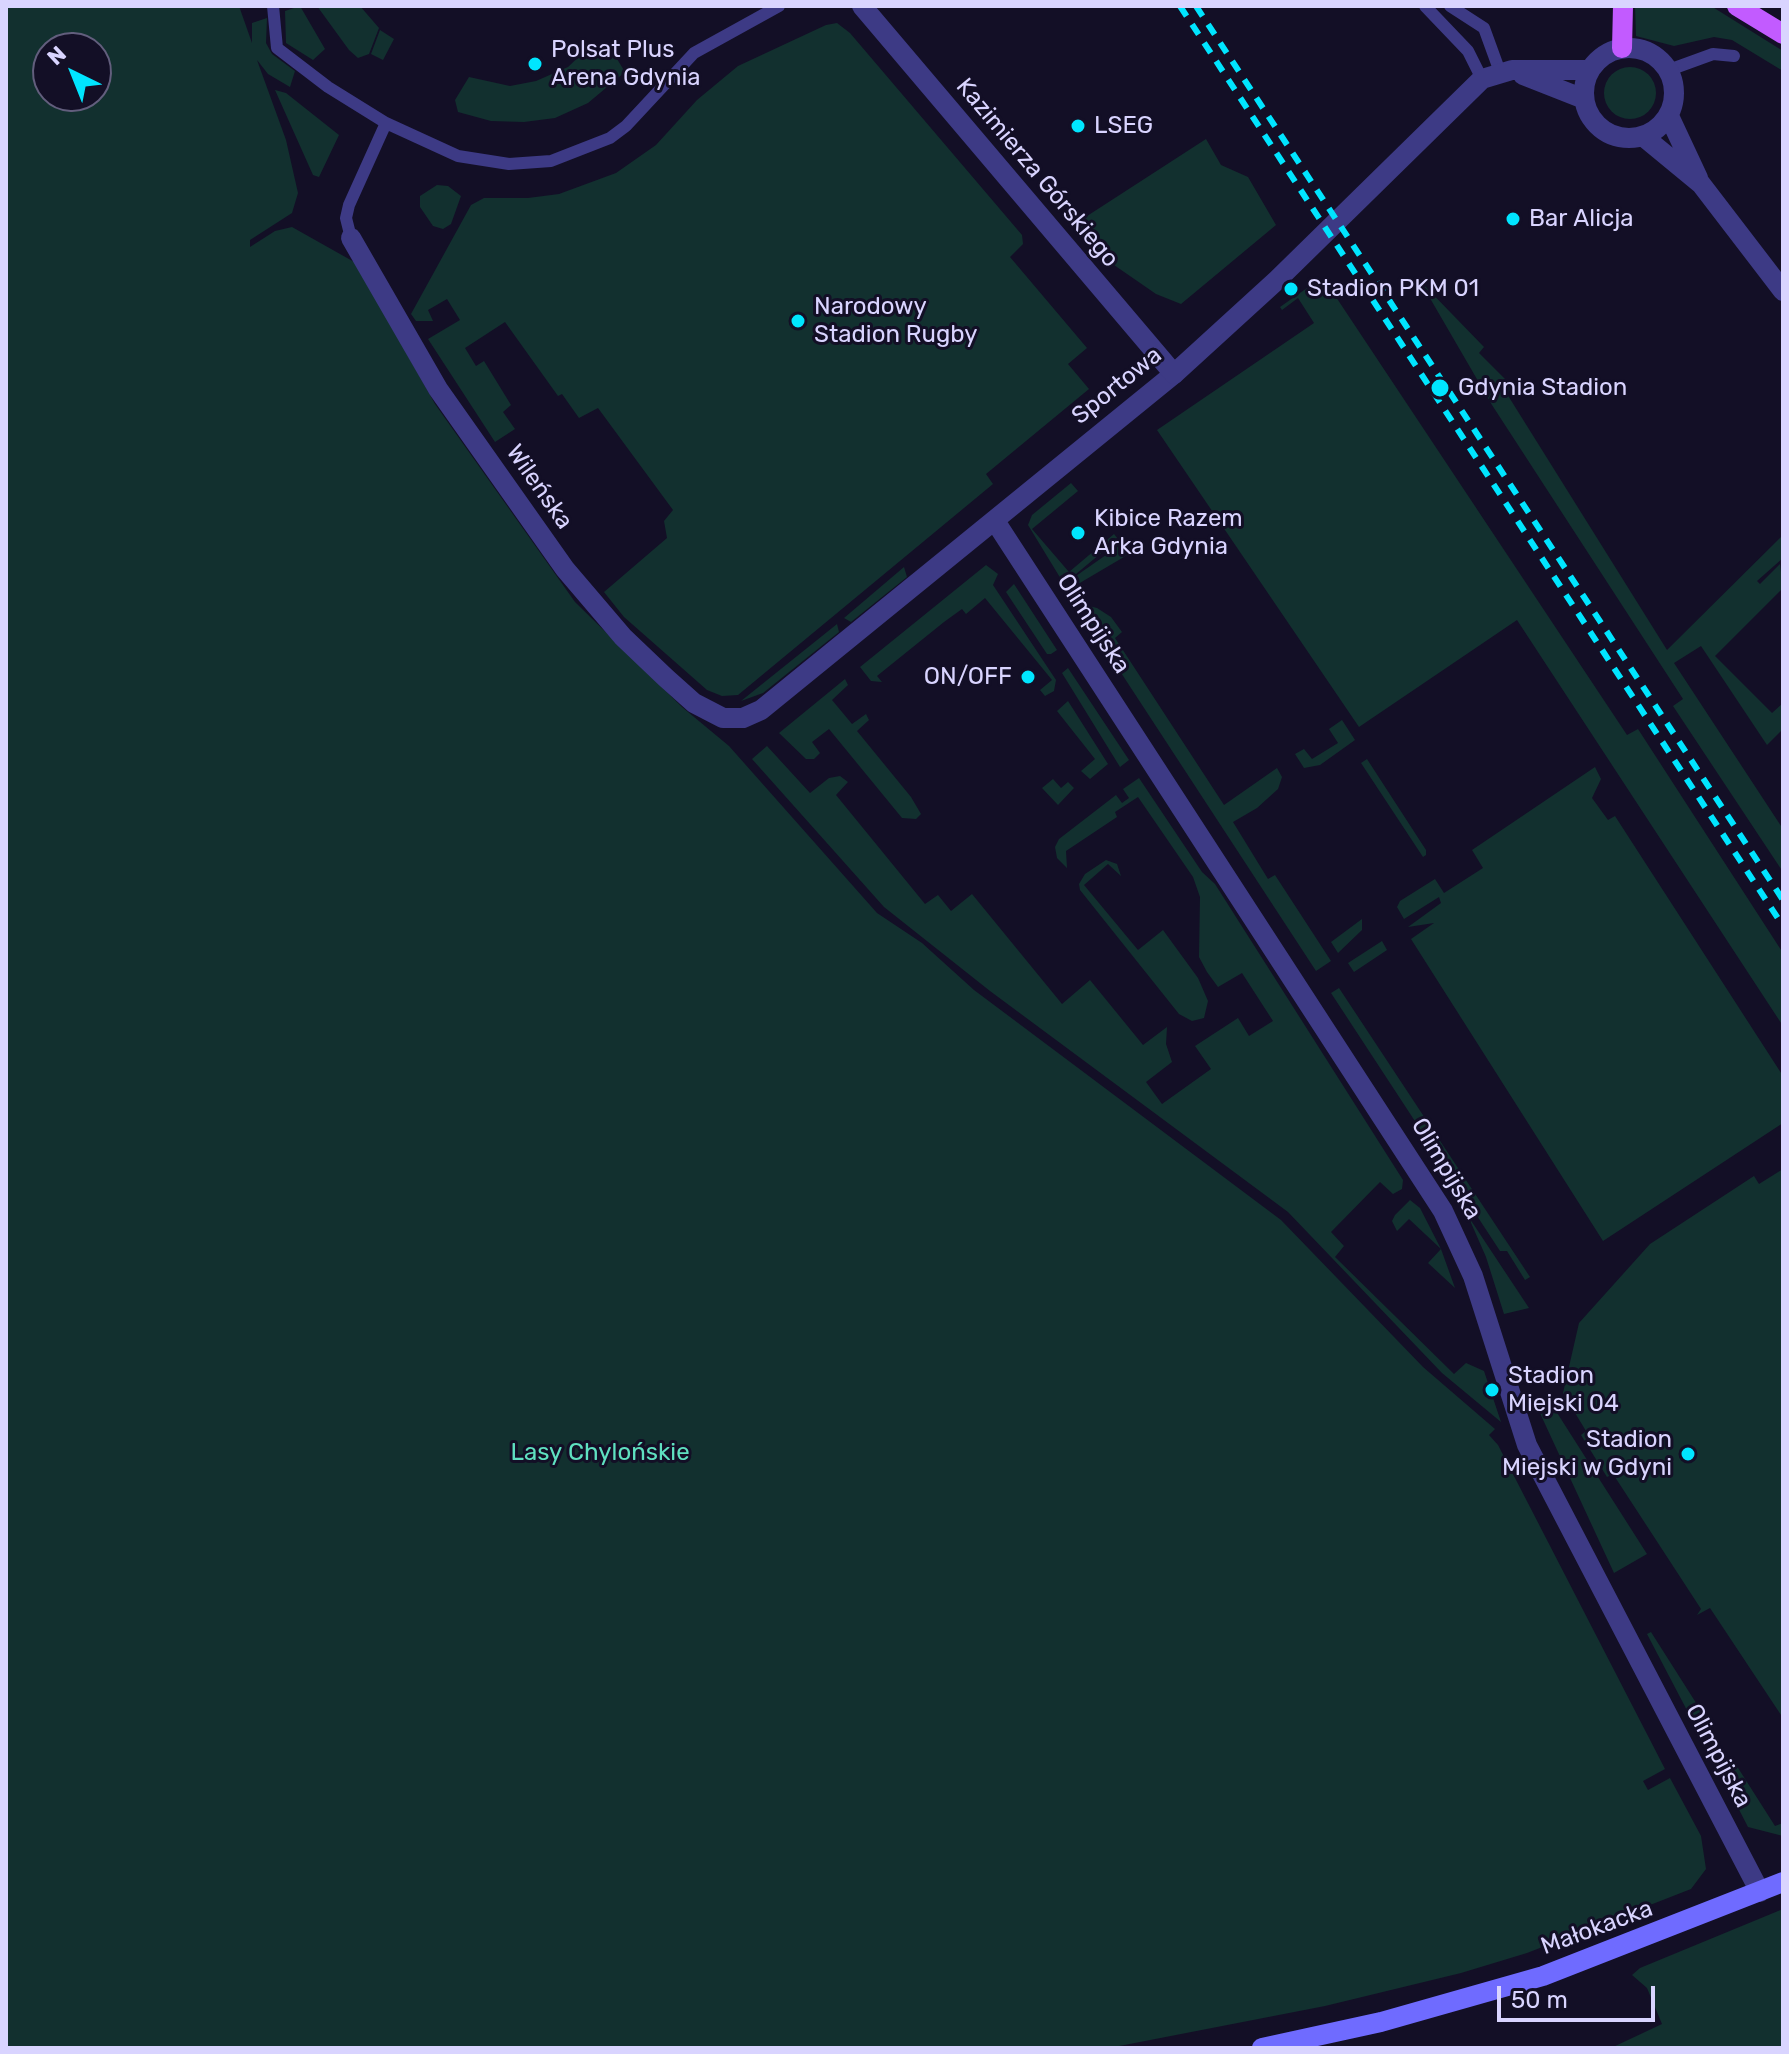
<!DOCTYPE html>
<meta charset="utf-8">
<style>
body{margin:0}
#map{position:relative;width:1789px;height:2054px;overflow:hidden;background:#130f26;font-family:Rubik,sans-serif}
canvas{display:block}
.frame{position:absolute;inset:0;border:8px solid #d9d4ff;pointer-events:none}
.north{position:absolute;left:32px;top:32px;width:80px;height:80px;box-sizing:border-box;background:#130f26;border:2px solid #625e7d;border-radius:50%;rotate:317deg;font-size:22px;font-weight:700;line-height:32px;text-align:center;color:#d9d4ff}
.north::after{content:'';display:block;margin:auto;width:28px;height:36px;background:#00e5ff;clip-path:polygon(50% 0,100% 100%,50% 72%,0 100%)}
.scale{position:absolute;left:1497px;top:1986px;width:158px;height:36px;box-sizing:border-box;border:4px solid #d9d4ff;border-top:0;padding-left:10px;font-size:24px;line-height:28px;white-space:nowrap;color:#d9d4ff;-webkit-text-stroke:6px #130f26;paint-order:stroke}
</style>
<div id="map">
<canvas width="1789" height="2054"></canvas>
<div class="frame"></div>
<div class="north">N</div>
<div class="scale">50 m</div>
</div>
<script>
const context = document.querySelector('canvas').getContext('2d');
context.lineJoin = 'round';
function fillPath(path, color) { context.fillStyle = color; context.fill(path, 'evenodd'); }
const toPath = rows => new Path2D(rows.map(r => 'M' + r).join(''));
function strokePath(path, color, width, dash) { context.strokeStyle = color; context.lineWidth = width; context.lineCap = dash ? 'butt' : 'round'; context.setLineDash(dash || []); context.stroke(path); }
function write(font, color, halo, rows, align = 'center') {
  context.font = font + ' Rubik,sans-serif'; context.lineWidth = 6; context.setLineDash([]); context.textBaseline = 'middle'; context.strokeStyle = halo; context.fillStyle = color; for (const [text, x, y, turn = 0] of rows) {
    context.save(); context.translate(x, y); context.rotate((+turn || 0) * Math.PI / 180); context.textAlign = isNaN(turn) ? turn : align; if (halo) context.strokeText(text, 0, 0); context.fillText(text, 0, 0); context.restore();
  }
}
fillPath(toPath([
 [6,6,239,6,252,43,252,23,267,18,266,43,272,54,295,71,290,87,268,74,257,60,286,140,298,193,292,213,250,240,250,247,275,231,292,227,356,263,435,404,575,602,682,707,729,746,877,913,922,943,974,990,1281,1220,1423,1367,1495,1429,1489,1435,1498,1445,1665,1769,1643,1781,1648,1790,1670,1778,1701,1836,1706,1869,1691,1889,1527,1953,1461,1973,1325,2006,1109,2048,6,2048],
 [48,48,96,48,96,96,48,96],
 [300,6,325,49,313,60,286,43,285,11],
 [317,6,360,6,379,28,369,54,358,58,349,50],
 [1635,6,1711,6,1783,51,1783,71,1732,40,1714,37,1674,46,1636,36],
 [837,23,850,33,1022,235,1023,244,1010,257,1087,348,1068,364,1089,389,986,474,993,484,738,695,722,696,707,690,624,617,604,592,667,538,664,521,673,510,598,408,579,418,562,394,558,396,505,322,465,348,476,366,484,361,511,405,503,412,515,429,495,442,428,339,460,320,447,299,428,310,433,321,416,321,411,314,471,205,484,198,528,198,559,194,616,173,656,145,697,100,738,66,826,25],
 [380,30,394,39,383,60,371,54],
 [591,45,614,54,625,72,588,103,555,118,524,122,491,121,458,112,455,100,469,77,510,86,536,81,568,67],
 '1604 93a26 26 0 1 1 52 0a26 26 0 1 1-52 0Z',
 [275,90,286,93,339,135,319,177,313,175],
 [1206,139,1221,165,1248,177,1276,225,1181,304,1156,294,1114,265,1078,228,1084,218],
 [437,185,448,186,461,196,451,224,443,229,433,226,420,207,420,196],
 [1317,281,1328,285,1627,735,1638,729,1783,953,1783,1026,1517,620,1359,727,1157,430,1314,323,1298,298,1282,310,1280,307],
 [1420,281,1484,347,1479,353,1513,387,1507,394,1667,650,1783,535,1783,558,1757,581,1760,584,1780,564,1783,588,1715,656,1772,713,1783,703,1783,729,1767,745,1701,646,1674,663,1783,829,1783,872,1673,706,1683,699,1492,405],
 [1071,483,1078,491,1032,529,1069,572,1114,534,1118,539,1064,584,1028,525,1032,515],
 [1126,541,1129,554,1073,587,1073,578],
 [986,565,998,574,993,585,1056,680,1054,691,1045,696,1040,690,1052,680,985,598,966,614,962,609,944,622,877,676,882,682,871,681,860,667],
 [904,567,907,577,851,622,844,618],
 [1014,584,1057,650,1051,654,1047,654,1006,592],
 [1085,605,1097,608,1111,617,1122,632,1115,638,1224,805,1277,768,1282,777,1278,789,1257,808,1233,822,1268,879,1275,875,1331,961,1316,971,1078,607],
 [837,624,839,632,763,693,741,701],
 [1068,668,1129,760,1120,767,1062,673],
 [845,679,848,685,832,700,852,724,866,714,869,720,857,731,911,797,921,814,916,819,902,818,829,729,812,742,820,753,814,759,806,759,779,733],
 [1068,701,1108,764,1090,779,1081,771,1095,759,1057,711],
 [1342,720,1355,740,1320,765,1304,768,1295,754,1304,749,1312,759,1338,743,1329,729],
 [767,746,810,793,829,778,840,776,848,782,836,795,925,904,938,895,951,911,972,894,1062,1004,1090,980,1143,1045,1167,1027,1166,1044,1172,1062,1146,1082,1162,1104,1211,1069,1195,1046,1238,1018,1249,1036,1273,1021,1242,973,1218,987,1207,972,1199,957,1200,897,1193,877,1138,797,1115,812,1117,817,1066,851,1067,868,1057,858,1055,847,1059,839,1116,795,1122,803,1129,798,1123,789,1139,778,1202,872,1215,884,1403,1180,1402,1189,1393,1194,1380,1182,1331,1232,1344,1246,1335,1257,1454,1374,1466,1363,1484,1371,1501,1422,1442,1373,1288,1212,990,991,884,907,752,759],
 [1367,759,1426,850,1426,855,1423,857,1361,763],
 [1595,767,1601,779,1592,798,1608,820,1615,816,1783,1076,1783,1123,1603,1241,1411,939,1434,923,1408,927,1441,903,1439,897,1404,919,1397,907,1400,901,1435,879,1444,893,1483,868,1472,850],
 [1053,779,1061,788,1068,782,1074,788,1058,805,1042,788],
 [1106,860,1117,864,1121,876,1108,864,1084,885,1138,950,1163,930,1198,978,1208,1001,1204,1018,1192,1021,1179,1014,1080,890,1079,884,1085,874],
 [1362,919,1362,930,1338,953,1331,942],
 [1382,941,1387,950,1354,972,1348,963],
 [1339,988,1530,1277,1525,1280,1507,1251,1500,1251,1331,993],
 [1783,1169,1783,1718,1710,1608,1697,1615,1701,1609,1613,1474,1607,1477,1581,1435,1586,1431,1563,1393,1579,1323,1650,1244,1754,1176,1759,1184],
 [1410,1200,1420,1208,1441,1249,1455,1288,1428,1263,1441,1249,1409,1219,1397,1231,1392,1221,1395,1215],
 [1468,1216,1529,1308,1504,1314,1486,1257],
 [1554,1408,1647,1554,1614,1573,1539,1411],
 [1651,1632,1705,1717,1699,1720,1691,1718,1647,1634],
 [1733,1760,1775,1826,1783,1823,1783,1836,1748,1827,1719,1771],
 [1783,1909,1783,2048,1611,2048,1662,2024,1647,1988,1632,1975,1640,1968]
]), '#12302f');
strokePath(toPath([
 [273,6,277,48,328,87,386,123,458,156,509,164,551,161,610,138,626,126,694,53,779,6],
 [1425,6,1468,51,1482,79],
 [1450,6,1484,28,1500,72],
 [1669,70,1713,54,1734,56],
 [351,238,346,218,349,205,386,123]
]), '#3d3a85', 12);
strokePath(toPath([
 [351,238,438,389,565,569,623,637,666,678,694,703,723,718,743,718,761,710,1174,374],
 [995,521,1443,1211,1473,1276,1527,1445,1760,1892]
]), '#3d3a85', 20);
strokePath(toPath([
 [862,6,1174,374,1277,280,1482,79,1512,70,1590,70],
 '1584 93a45 45 0 1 1 90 0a45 45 0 1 1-90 0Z',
 [1523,75,1584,99],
 [1669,116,1698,178],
 [1644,137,1701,184,1783,291]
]), '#3d3a85', 20);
strokePath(toPath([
 [1262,2048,1381,2022,1543,1976,1783,1882]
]), '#6f6bff', 20);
strokePath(toPath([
 [1737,6,1783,34],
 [1622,48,1623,6]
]), '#c25bff', 20);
strokePath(toPath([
 [1180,6,1783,926],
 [1196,6,1783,900]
]), '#00e5ff', 6, [12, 10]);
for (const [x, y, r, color] of [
 [535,64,8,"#00e5ff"],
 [1078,126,8,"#00e5ff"],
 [1513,219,8,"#00e5ff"],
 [1291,289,8,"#00e5ff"],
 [798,321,8,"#00e5ff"],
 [1440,388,10,"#00e5ff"],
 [1078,533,8,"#00e5ff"],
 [1028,677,8,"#00e5ff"],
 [1492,1390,8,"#00e5ff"],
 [1688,1454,8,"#00e5ff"]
]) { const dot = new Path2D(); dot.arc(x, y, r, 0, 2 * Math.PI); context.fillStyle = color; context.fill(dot); strokePath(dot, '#130f26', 3); }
write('24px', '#d9d4ff', '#130f26', [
 ["Polsat Plus",551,50],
 ["Arena Gdynia",551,78],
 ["LSEG",1094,126],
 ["Bar Alicja",1529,219],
 ["Stadion PKM 01",1307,289],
 ["Narodowy",814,307],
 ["Stadion Rugby",814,335],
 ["Gdynia Stadion",1458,388],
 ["Kibice Razem",1094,519],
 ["Arka Gdynia",1094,547],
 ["ON/OFF",1012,677,"right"],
 ["Stadion",1508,1376],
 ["Miejski 04",1508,1404],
 ["Stadion",1672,1440,"right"],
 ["Miejski w Gdyni",1672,1468,"right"]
], 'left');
write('24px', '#d9d4ff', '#130f26', [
 ["Kazimierza Górskiego",1037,173,50],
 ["Sportowa",1117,386,-39],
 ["Wileńska",539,487,55],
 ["Olimpijska",1093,624,57],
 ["Olimpijska",1446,1169,59],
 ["Olimpijska",1718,1756,62],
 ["Małokacka",1597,1928,-20]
]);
write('24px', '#5fe0c0', '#130f26', [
 ["Lasy Chylońskie",600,1453]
]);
</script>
